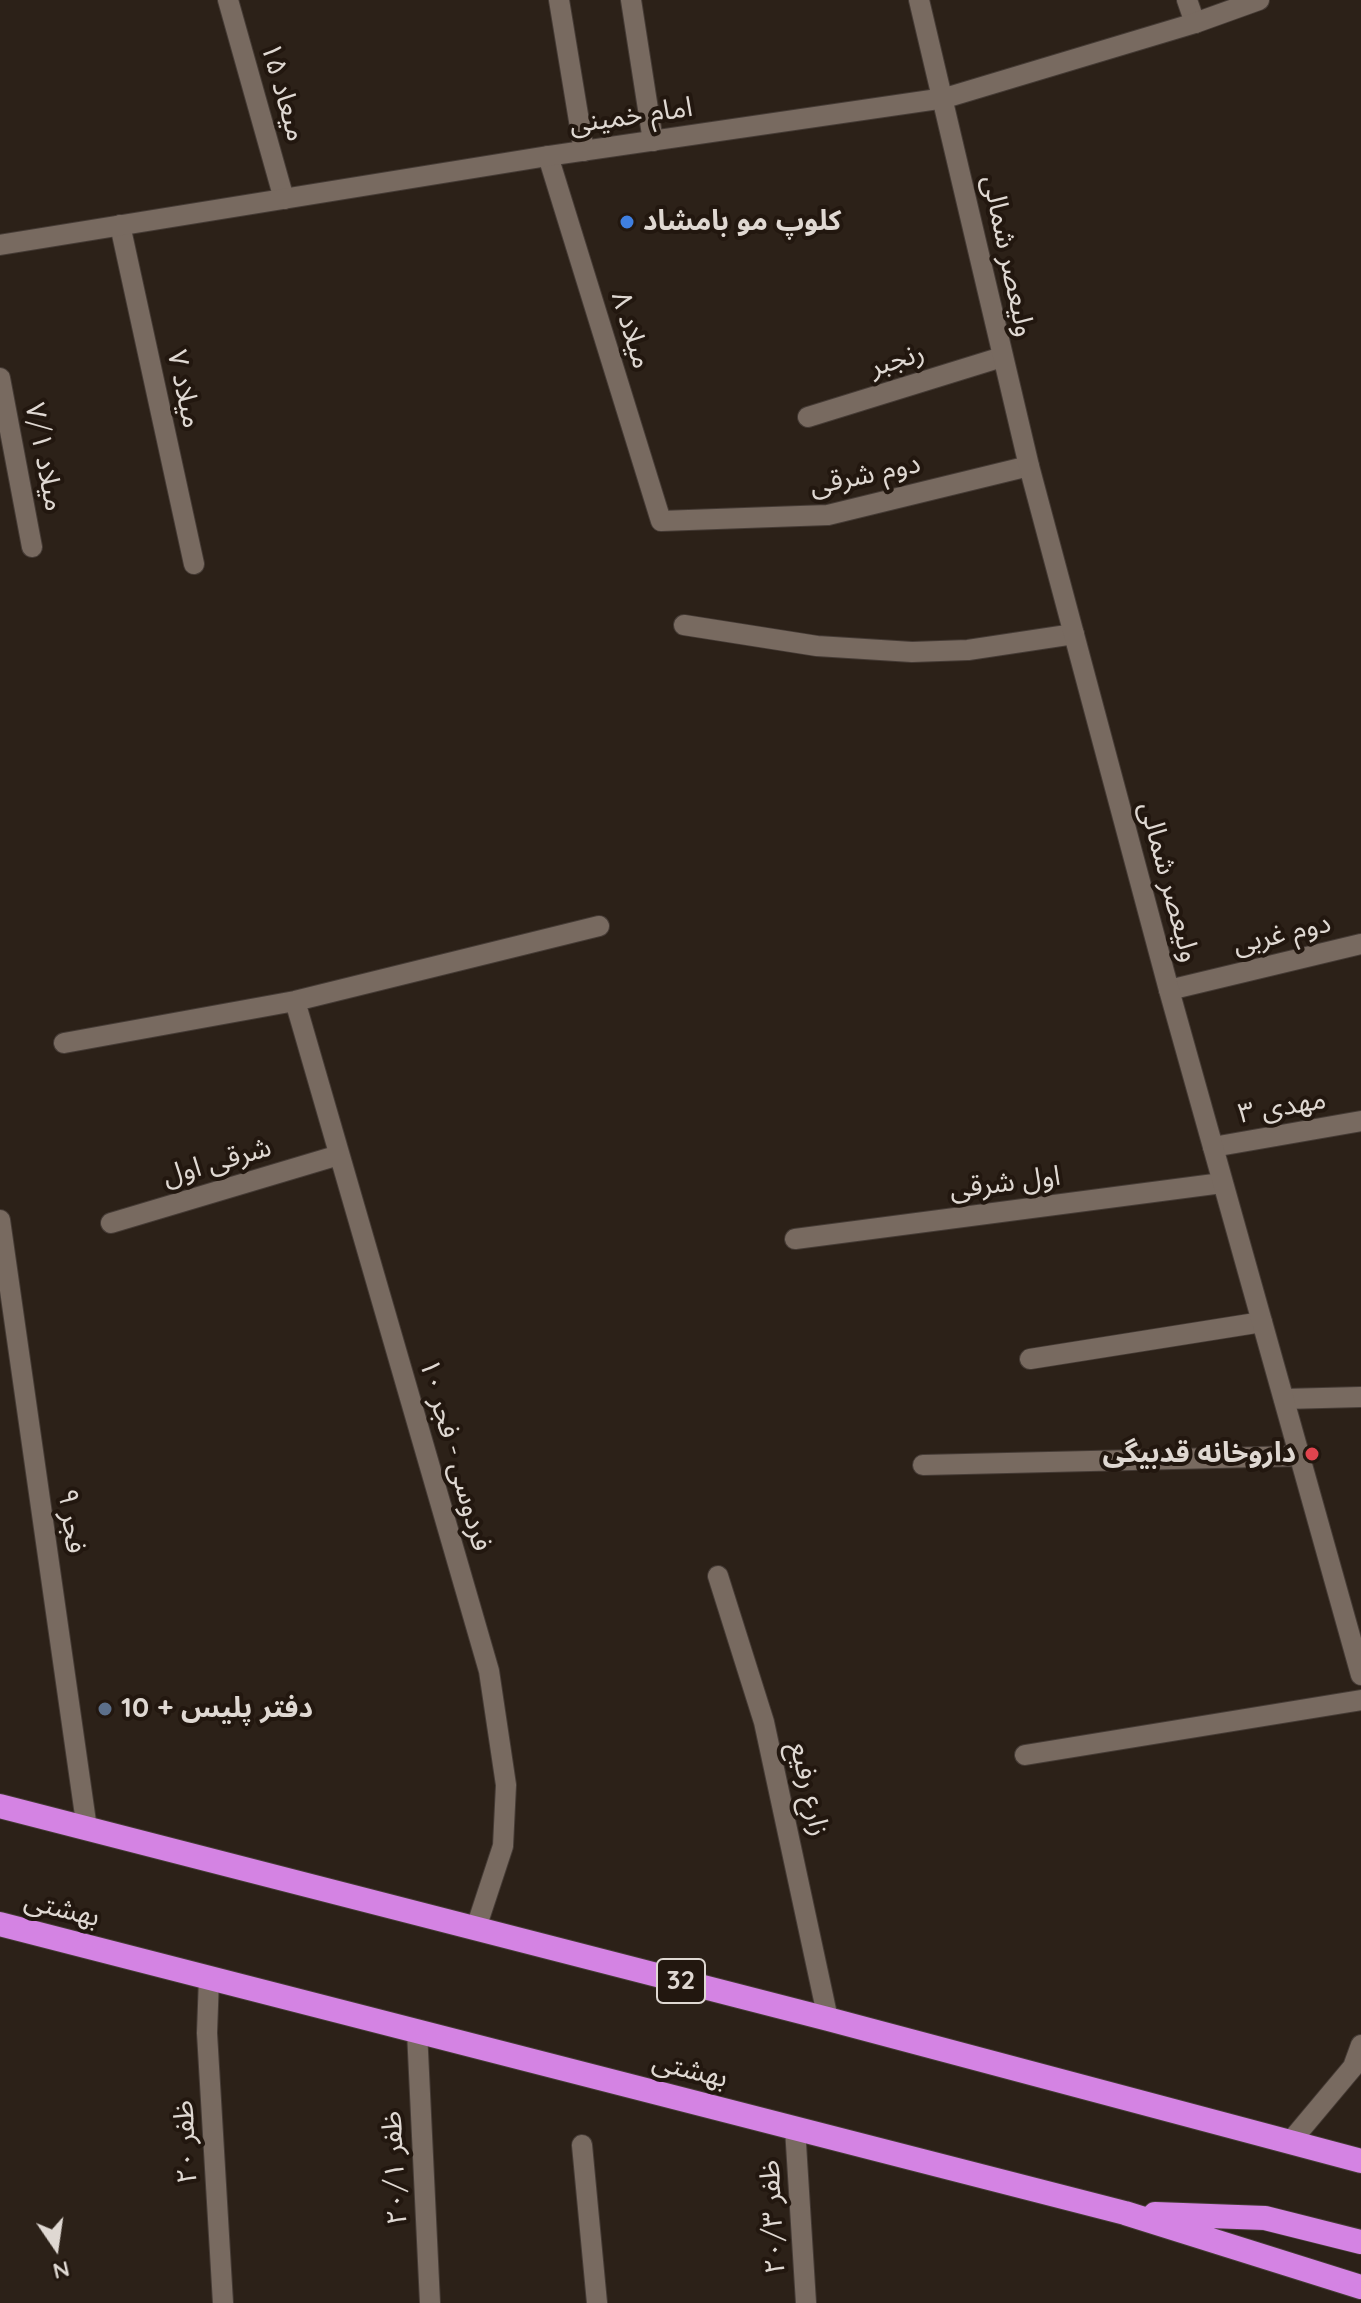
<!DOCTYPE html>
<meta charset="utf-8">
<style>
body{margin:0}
#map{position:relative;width:1361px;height:2303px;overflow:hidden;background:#2c2118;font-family:Quicksand,sans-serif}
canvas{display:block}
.north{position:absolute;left:16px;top:2207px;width:80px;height:80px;-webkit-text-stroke:6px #22170f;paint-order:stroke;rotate:167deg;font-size:22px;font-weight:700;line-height:32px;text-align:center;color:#dfd8d2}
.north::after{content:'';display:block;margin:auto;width:28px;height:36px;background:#dfd8d2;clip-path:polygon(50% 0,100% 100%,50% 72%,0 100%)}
</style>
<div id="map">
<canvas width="1361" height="2303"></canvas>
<div class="north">N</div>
</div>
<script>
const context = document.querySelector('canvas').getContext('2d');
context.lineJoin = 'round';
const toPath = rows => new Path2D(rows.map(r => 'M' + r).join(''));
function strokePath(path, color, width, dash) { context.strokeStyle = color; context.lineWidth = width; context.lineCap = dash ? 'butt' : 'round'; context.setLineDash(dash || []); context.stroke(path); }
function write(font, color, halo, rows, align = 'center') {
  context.font = font + ' Quicksand,"Noto Sans Arabic",sans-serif'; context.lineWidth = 8; context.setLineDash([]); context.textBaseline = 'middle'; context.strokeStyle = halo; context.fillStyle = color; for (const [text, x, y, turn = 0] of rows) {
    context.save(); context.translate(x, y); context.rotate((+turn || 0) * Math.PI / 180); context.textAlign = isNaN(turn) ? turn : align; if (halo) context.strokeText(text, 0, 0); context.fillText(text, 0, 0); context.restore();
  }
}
const lane = toPath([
 [1187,0,1195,23],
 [548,156,661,521,828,515,1029,466],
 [808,417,1002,357],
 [1030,1359,1262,1322],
 [1025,1755,1361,1700]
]);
const street = toPath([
 [228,0,284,199],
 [559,0,584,151],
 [631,0,653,141],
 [120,225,194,564],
 [0,378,32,547],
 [684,625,817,646,912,652,968,650,1074,634],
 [1169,990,1361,944],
 [295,1001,489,1671,506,1785,503,1846,476,1928],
 [64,1043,295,1001,599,926],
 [1213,1147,1361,1121],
 [0,1220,87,1829],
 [111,1223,339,1155],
 [795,1239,1222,1183],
 [1284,1399,1361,1397],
 [923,1465,1300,1456],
 [718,1576,764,1722,828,2019],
 [209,1978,207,2033,223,2303],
 [417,2031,430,2303],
 [795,2128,806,2303],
 [582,2145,597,2303]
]);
const secondary = toPath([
 [919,0,1029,466,1169,990,1361,1675],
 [0,245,548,156,945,98,1195,23,1259,0],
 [1291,2141,1353,2067,1361,2045]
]);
const highway = toPath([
 [0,1806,828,2019,1361,2161],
 [0,1924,1125,2213,1361,2287],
 [1155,2214,1265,2218,1361,2242]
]);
strokePath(lane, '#453b35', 22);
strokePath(street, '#453b35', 22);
strokePath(secondary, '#453b35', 22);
strokePath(highway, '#453b35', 26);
strokePath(lane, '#786a60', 20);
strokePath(street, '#786a60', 20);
strokePath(secondary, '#786a60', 20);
strokePath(highway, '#d483e3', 24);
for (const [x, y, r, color] of [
 [627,222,8,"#3f7fe0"],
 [1312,1454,8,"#e0444e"],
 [105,1709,8,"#5c6f8a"]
]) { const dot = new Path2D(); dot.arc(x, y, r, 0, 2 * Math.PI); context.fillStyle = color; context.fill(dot); strokePath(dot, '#22170f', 3); }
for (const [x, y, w] of [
 [681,1981,48]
]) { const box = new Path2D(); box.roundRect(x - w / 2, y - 22, w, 44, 6); context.fillStyle = '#22170f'; context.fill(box); strokePath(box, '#dfd8d2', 2); }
write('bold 26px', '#dfd8d2', null, [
 ["32",681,1981]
]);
write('28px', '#dfd8d2', '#22170f', [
 ["میعاد ۱۵",283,92,74],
 ["امام خمینی",631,116,-8],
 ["ولیعصر شمالی",1008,256,78],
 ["میلاد ۸",631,330,73],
 ["رنجبر",897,360,-17],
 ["میلاد ۷",184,389,78],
 ["میلاد ۷/۱",44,457,79],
 ["دوم شرقی",865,475,-12],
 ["ولیعصر شمالی",1169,882,75],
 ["دوم غربی",1282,934,-13],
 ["مهدی ۳",1282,1107,-10],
 ["شرقی اول",217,1162,-16],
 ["اول شرقی",1005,1183,-7],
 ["فردوسی - فجر ۱۰",455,1455,74],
 ["فجر ۹",71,1521,82],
 ["زارع رفیع",809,1789,77],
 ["بهشتی",62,1909,14],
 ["بهشتی",690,2070,14],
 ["ظفر ۲۰",186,2142,-93],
 ["ظفر ۲۰/۱",395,2168,-93],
 ["ظفر ۲۰/۳",773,2217,-93]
]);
write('bold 28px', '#dfd8d2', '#22170f', [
 ["کلوپ مو بامشاد",643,222],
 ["داروخانه قدبیگی",1296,1454,"right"],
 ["دفتر پلیس + 10",121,1709]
], 'left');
</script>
